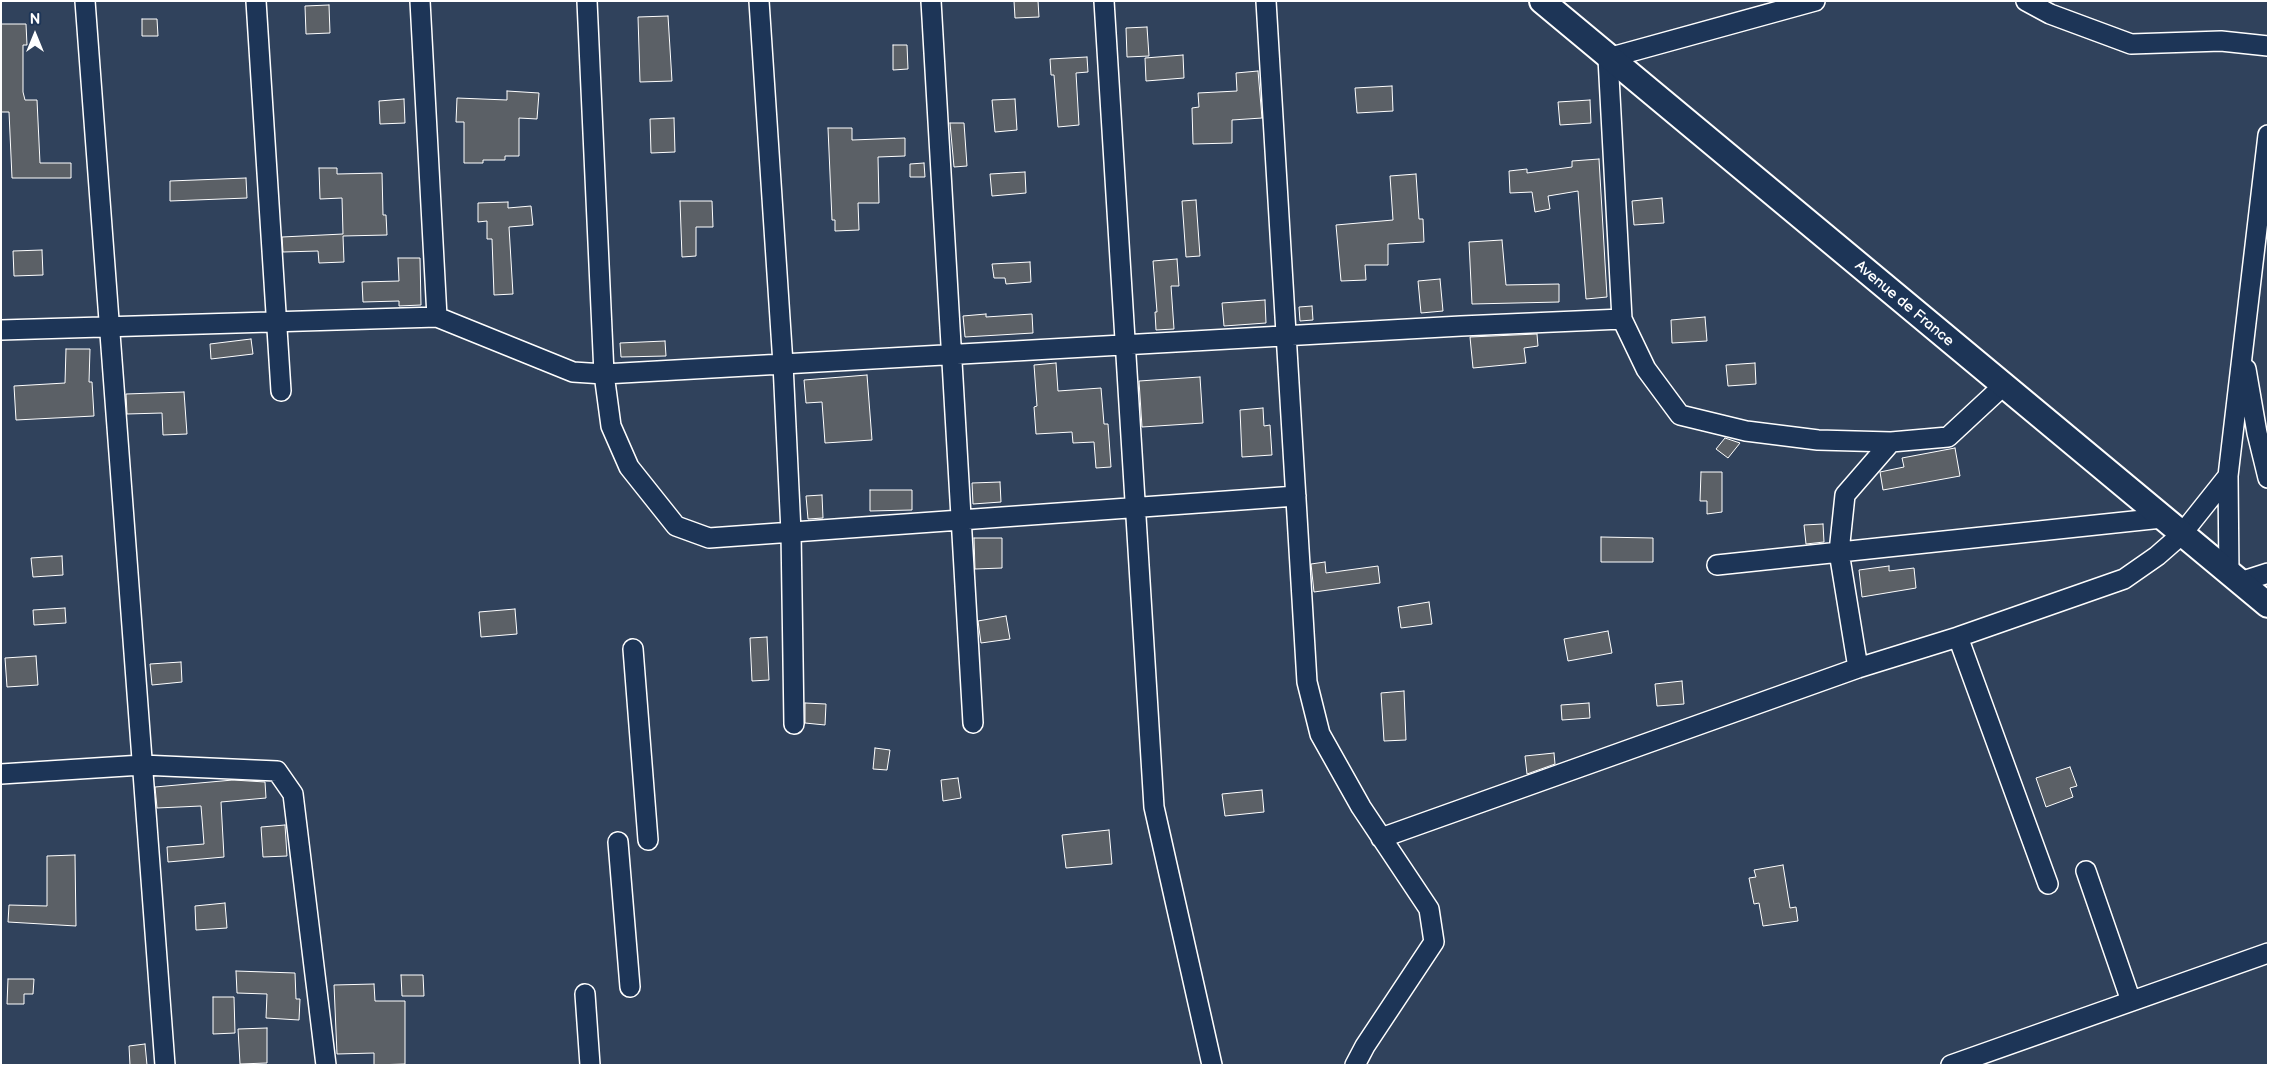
<!DOCTYPE html>
<style>
body{margin:0}
#map{position:relative;width:2269px;height:1066px;overflow:hidden;background:#30425c;font-family:"Balsamiq Sans",sans-serif}
canvas{display:block}
.frame{position:absolute;inset:0;border:2px solid #fff;pointer-events:none}
.north{position:absolute;left:10px;top:10px;width:50px;height:50px;-webkit-text-stroke:4px #1d3557;paint-order:stroke;rotate:0deg;font-size:14px;font-weight:700;line-height:20px;text-align:center;color:#fff}
.north::after{content:'';display:block;margin:auto;width:18px;height:22px;background:#fff;clip-path:polygon(50% 0,100% 100%,50% 72%,0 100%)}
</style>
<div id="map">
<canvas width="2269" height="1066"></canvas>
<div class="frame"></div>
<div class="north">N</div>
</div>
<script>
const context = document.querySelector('canvas').getContext('2d');
context.lineJoin = 'round';
function fillPath(path, color) { context.fillStyle = color; context.fill(path, 'evenodd'); }
const toPath = rows => new Path2D(rows.map(r => 'M' + r).join(''));
function strokePath(path, color, width, dash) { context.strokeStyle = color; context.lineWidth = width; context.lineCap = dash ? 'butt' : 'round'; context.setLineDash(dash || []); context.stroke(path); }
function write(font, color, halo, rows, align = 'center') {
  context.font = font + ' "Balsamiq Sans",sans-serif'; context.lineWidth = 4.5; context.setLineDash([]); context.textBaseline = 'middle'; context.strokeStyle = halo; context.fillStyle = color; for (const [text, x, y, turn = 0] of rows) {
    context.save(); context.translate(x, y); context.rotate((+turn || 0) * Math.PI / 180); context.textAlign = isNaN(turn) ? turn : align; if (halo) context.strokeText(text, 0, 0); context.fillText(text, 0, 0); context.restore();
  }
}
const building = toPath([
 [1014,1,1038,1,1039,17,1015,18,1014,1],
 [329,5,330,33,306,34,305,6,329,5],
 [668,16,672,81,640,82,638,17,668,16],
 [142,19,157,19,158,36,142,36,142,19],
 [1,24,26,24,27,45,23,45,23,92,25,100,37,100,40,163,71,163,71,178,12,178,9,112,1,112,1,24],
 [1147,27,1149,56,1127,57,1126,28,1147,27],
 [893,45,907,45,908,69,893,70,893,45],
 [1183,55,1184,78,1146,81,1145,58,1183,55],
 [1087,57,1088,72,1076,73,1079,125,1058,127,1054,75,1051,75,1050,59,1087,57],
 [1258,71,1262,118,1232,120,1232,143,1193,144,1192,108,1199,107,1198,93,1237,91,1236,73,1258,71],
 [1392,86,1393,111,1357,113,1355,88,1392,86],
 [507,91,539,93,537,119,519,118,519,156,505,156,505,160,483,160,483,163,464,163,464,122,456,122,457,98,507,100,507,91],
 [404,99,405,123,380,124,379,101,404,99],
 [1015,99,1017,130,995,132,992,100,1015,99],
 [1590,100,1591,123,1560,125,1558,102,1590,100],
 [674,118,675,152,651,153,650,119,674,118],
 [950,123,964,123,967,166,954,167,950,123],
 [828,128,852,128,852,140,905,138,905,156,878,157,879,203,858,203,859,230,835,231,835,220,832,220,828,128],
 [1599,159,1607,297,1586,299,1578,191,1548,196,1550,209,1535,212,1532,192,1510,193,1509,171,1527,169,1527,173,1572,167,1572,161,1599,159],
 [924,163,925,177,910,177,910,164,924,163],
 [319,168,337,168,337,174,382,173,383,215,386,215,387,235,343,236,344,262,319,263,318,251,283,252,282,237,343,234,342,198,320,199,319,168],
 [1025,172,1026,193,992,196,990,174,1025,172],
 [1416,174,1419,219,1423,219,1424,242,1388,244,1388,265,1365,265,1366,280,1341,281,1336,225,1393,220,1390,176,1416,174],
 [246,178,247,198,170,201,170,181,246,178],
 [1662,198,1664,223,1634,225,1632,201,1662,198],
 [1196,200,1200,256,1186,257,1182,201,1196,200],
 [680,201,712,201,713,227,696,227,696,256,682,257,680,201],
 [508,202,508,208,531,206,533,225,509,227,513,294,494,295,492,239,487,239,487,221,478,222,478,203,508,202],
 [1502,240,1506,285,1559,284,1559,302,1472,304,1469,242,1502,240],
 [42,250,43,275,14,276,13,251,42,250],
 [398,258,420,258,421,305,399,306,399,301,363,302,362,282,399,281,398,258],
 [1177,259,1179,286,1171,286,1174,329,1156,330,1155,312,1157,312,1153,261,1177,259],
 [1030,262,1031,282,1006,284,1005,278,994,278,992,264,1030,262],
 [1440,279,1443,311,1421,313,1418,281,1440,279],
 [1265,300,1266,323,1224,326,1222,303,1265,300],
 [1312,306,1313,320,1300,321,1299,307,1312,306],
 [986,314,986,317,1032,314,1033,333,965,337,963,316,986,314],
 [1705,317,1707,341,1672,343,1671,320,1705,317],
 [1537,334,1538,346,1524,348,1526,363,1473,368,1470,337,1537,334],
 [251,339,253,354,211,359,210,344,251,339],
 [665,341,666,356,621,357,620,343,665,341],
 [66,349,90,349,89,382,92,382,94,416,16,420,14,386,65,383,66,349],
 [1056,363,1058,391,1101,388,1104,424,1108,424,1111,467,1096,468,1094,442,1073,443,1072,432,1036,434,1034,407,1037,406,1034,365,1056,363],
 [1755,363,1756,384,1728,386,1726,365,1755,363],
 [867,375,872,440,825,443,822,402,806,403,804,380,867,375],
 [1200,377,1203,423,1142,427,1139,381,1200,377],
 [184,392,187,434,163,435,162,413,127,414,126,394,184,392],
 [1263,408,1264,426,1270,425,1272,455,1242,457,1240,410,1263,408],
 [1725,438,1740,443,1728,458,1716,449,1725,438],
 [1955,448,1960,476,1883,490,1880,472,1904,467,1902,458,1955,448],
 [1701,472,1722,472,1722,512,1707,514,1707,501,1700,501,1701,472],
 [1000,482,1001,502,973,504,972,483,1000,482],
 [870,490,912,490,912,510,870,511,870,490],
 [822,495,823,518,808,519,806,496,822,495],
 [1823,524,1824,542,1806,544,1804,525,1823,524],
 [1601,537,1653,538,1653,562,1601,562,1601,537],
 [974,538,1002,538,1002,568,975,569,974,538],
 [62,556,63,575,33,577,31,558,62,556],
 [1325,562,1326,573,1378,566,1380,583,1314,592,1311,564,1325,562],
 [1889,566,1889,571,1914,568,1916,588,1862,597,1859,570,1889,566],
 [1429,602,1432,624,1401,628,1398,607,1429,602],
 [65,608,66,623,34,625,33,610,65,608],
 [515,609,517,634,481,637,479,612,515,609],
 [1006,616,1010,639,981,643,978,621,1006,616],
 [1608,631,1612,653,1568,661,1564,639,1608,631],
 [767,637,769,680,752,681,750,638,767,637],
 [36,656,38,685,7,687,5,658,36,656],
 [181,662,182,682,152,685,150,664,181,662],
 [1682,681,1684,704,1657,706,1655,684,1682,681],
 [1404,691,1406,740,1384,741,1381,693,1404,691],
 [805,703,826,704,825,725,805,723,805,703],
 [1589,703,1590,718,1562,720,1561,705,1589,703],
 [875,748,890,750,887,770,873,769,875,748],
 [1554,753,1555,764,1527,774,1525,756,1554,753],
 [2070,767,2077,786,2070,788,2073,797,2046,807,2036,778,2070,767],
 [958,778,961,798,943,801,941,780,958,778],
 [233,780,265,782,266,798,221,802,224,857,168,862,167,847,204,844,201,806,157,808,155,787,233,780],
 [1262,790,1264,812,1225,816,1222,794,1262,790],
 [285,825,287,856,263,857,261,827,285,825],
 [1109,830,1112,864,1066,868,1062,835,1109,830],
 [75,855,76,926,8,922,9,905,47,906,47,856,75,855],
 [1783,865,1790,908,1796,907,1798,921,1763,926,1759,903,1754,904,1749,878,1756,877,1754,870,1783,865],
 [225,903,227,928,196,930,195,906,225,903],
 [236,971,295,973,296,999,300,999,299,1020,266,1018,267,994,237,993,236,971],
 [401,975,423,975,424,996,402,996,401,975],
 [8,979,34,979,33,994,24,994,24,1004,7,1004,8,979],
 [374,984,375,1001,405,1001,405,1064,374,1065,374,1053,337,1054,334,985,374,984],
 [213,997,234,997,235,1033,213,1034,213,997],
 [267,1028,267,1063,240,1064,238,1029,267,1028],
 [145,1044,147,1065,130,1065,129,1046,145,1044]
]);
fillPath(building, '#5b6066');
strokePath(building, '#fff', 1);
const minor = toPath([
 [85,1,165,1065],
 [256,1,281,391],
 [420,1,437,317],
 [587,1,604,374,611,426,629,467,676,526,709,538,1296,496],
 [759,1,783,364,791,532,794,724],
 [931,1,973,723],
 [1104,1,1154,807,1212,1065],
 [1266,1,1307,682,1320,734,1361,807,1429,909,1434,942,1365,1046,1355,1065],
 [1815,1,1608,58,1622,319,1646,369,1680,415,1746,431,1818,440,1891,442,1948,437,2003,386],
 [2026,1,2050,14,2131,44,2221,41,2268,46],
 [1,330,437,317,573,372,604,374,1461,326,1622,319],
 [2246,369,2257,433,2268,478],
 [1717,565,2162,518],
 [2229,574,2228,476,2268,135],
 [2240,582,2268,573],
 [1958,637,2048,884],
 [633,649,648,840],
 [1858,668,1839,552,1845,495,1891,442],
 [1,774,142,765,277,771,293,794,326,1065],
 [1381,838,1858,668,1958,637,2124,579,2157,556,2181,535,2228,476],
 [618,842,630,987],
 [2086,871,2131,1001],
 [585,994,590,1065],
 [1951,1065,2268,953]
]);
const major = toPath([
 [1542,1,2268,605]
]);
strokePath(minor, '#fff', 22);
strokePath(major, '#fff', 28);
strokePath(minor, '#1d3557', 19);
strokePath(major, '#1d3557', 24);
write('15px', '#fff', '#1d3557', [
 ["Avenue de France",1904,304,40]
]);
</script>
